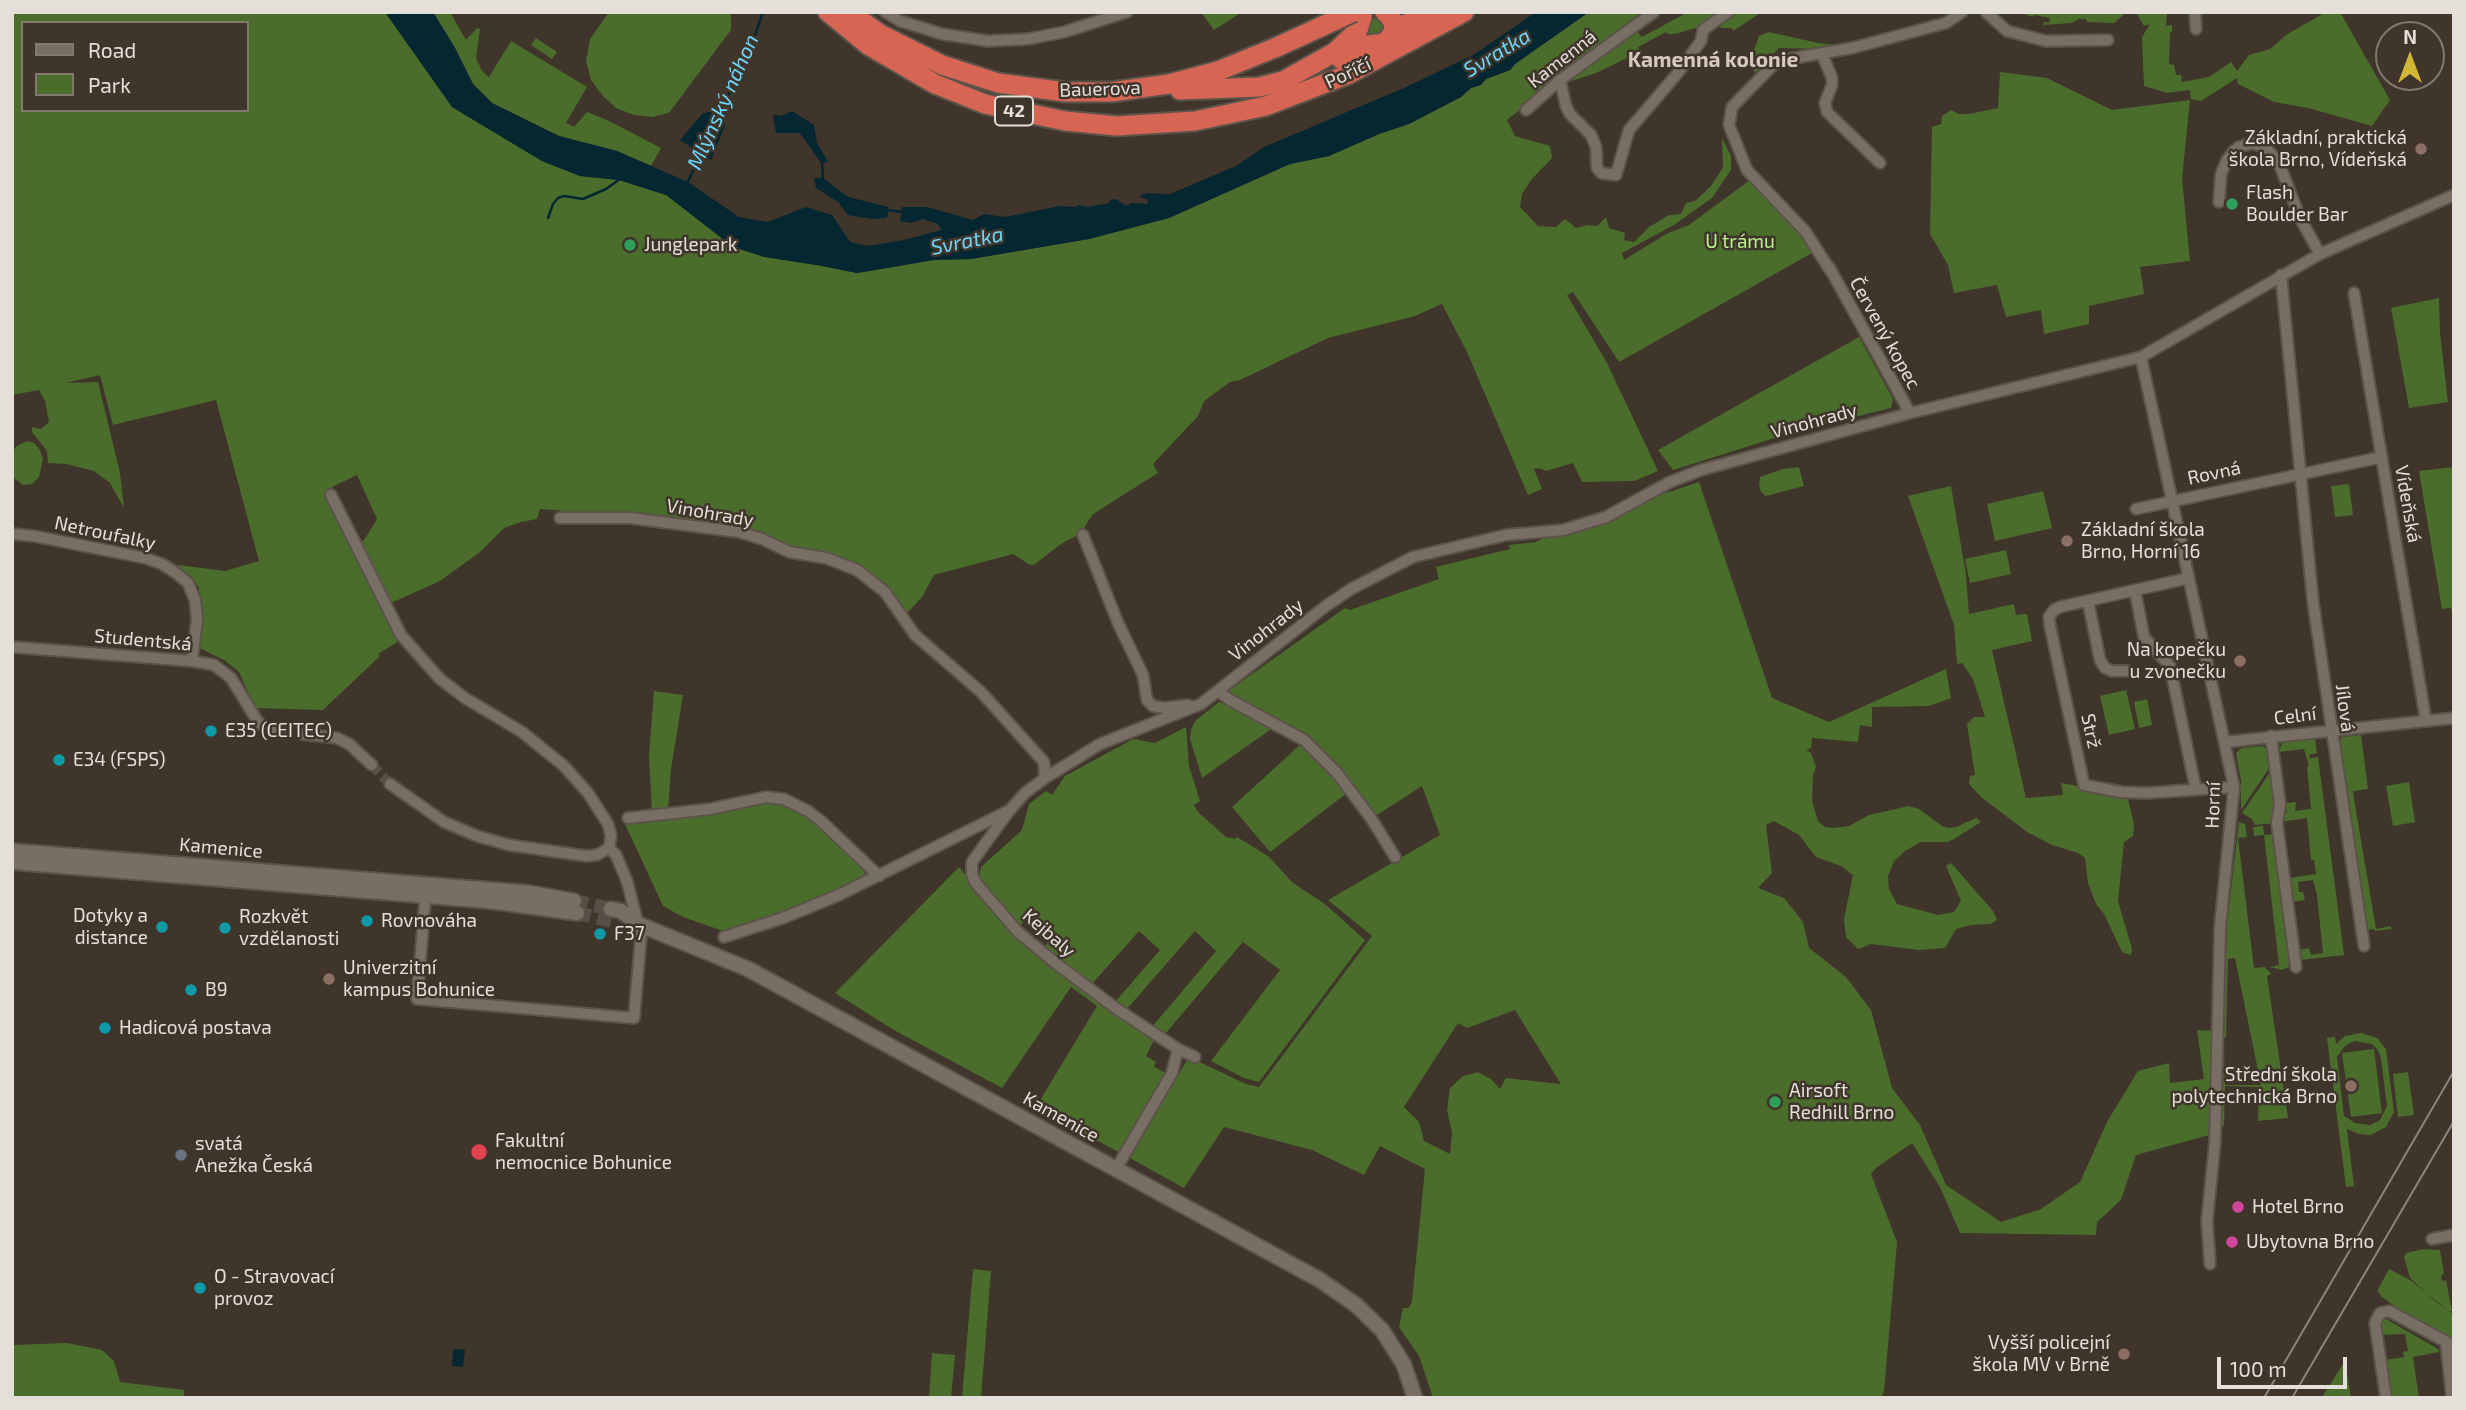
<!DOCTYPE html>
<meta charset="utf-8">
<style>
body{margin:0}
#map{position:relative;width:2466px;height:1410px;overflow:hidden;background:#3f352b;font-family:"Exo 2",sans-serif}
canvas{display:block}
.frame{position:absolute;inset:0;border:14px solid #e5dfd9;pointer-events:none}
.legend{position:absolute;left:21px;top:21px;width:228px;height:91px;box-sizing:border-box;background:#3f352b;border:2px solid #817971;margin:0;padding:9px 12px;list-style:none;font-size:21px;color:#e5dfd9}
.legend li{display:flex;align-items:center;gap:14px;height:35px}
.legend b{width:35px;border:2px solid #817971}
.north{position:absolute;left:2375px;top:21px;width:70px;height:70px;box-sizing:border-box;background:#3f352b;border:2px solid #817971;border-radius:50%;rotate:0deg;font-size:19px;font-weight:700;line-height:28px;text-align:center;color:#e5dfd9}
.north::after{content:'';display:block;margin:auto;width:24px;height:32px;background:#d2b736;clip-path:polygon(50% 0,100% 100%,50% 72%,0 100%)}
.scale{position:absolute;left:2217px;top:1357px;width:130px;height:32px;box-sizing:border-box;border:4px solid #e5dfd9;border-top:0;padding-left:9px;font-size:21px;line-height:24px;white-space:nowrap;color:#e5dfd9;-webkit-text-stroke:5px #3f352b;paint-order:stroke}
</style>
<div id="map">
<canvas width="2466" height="1410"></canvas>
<div class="frame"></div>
<ul class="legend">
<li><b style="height:9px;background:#796e63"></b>Road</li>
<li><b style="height:19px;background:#4b6d2b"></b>Park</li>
</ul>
<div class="north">N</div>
<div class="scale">100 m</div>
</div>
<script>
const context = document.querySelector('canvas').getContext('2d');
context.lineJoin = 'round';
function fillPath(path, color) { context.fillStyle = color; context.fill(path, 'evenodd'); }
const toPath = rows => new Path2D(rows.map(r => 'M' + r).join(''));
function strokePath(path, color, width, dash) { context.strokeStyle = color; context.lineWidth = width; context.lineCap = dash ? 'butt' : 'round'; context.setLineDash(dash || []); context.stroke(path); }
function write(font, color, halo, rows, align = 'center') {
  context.font = font + ' "Exo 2",sans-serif'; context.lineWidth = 5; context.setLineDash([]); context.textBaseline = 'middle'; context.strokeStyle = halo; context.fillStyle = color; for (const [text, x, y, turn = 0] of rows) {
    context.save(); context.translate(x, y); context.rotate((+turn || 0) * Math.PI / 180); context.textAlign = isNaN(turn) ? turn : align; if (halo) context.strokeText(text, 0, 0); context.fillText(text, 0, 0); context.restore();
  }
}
fillPath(toPath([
 [12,12,385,12,452,107,542,161,580,176,619,180,666,195,692,213,822,266,857,273,934,260,971,259,1089,239,1169,218,1290,164,1329,156,1379,134,1409,124,1461,97,1471,88,1481,85,1486,79,1510,70,1515,64,1589,12,1641,12,1507,120,1515,136,1550,146,1552,158,1531,180,1522,194,1520,207,1538,226,1556,227,1565,219,1576,228,1587,225,1597,226,1606,217,1609,228,1625,233,1624,240,1634,242,1649,227,1669,215,1681,214,1686,203,1695,201,1710,187,1723,168,1722,138,1731,156,1731,170,1712,198,1674,225,1622,253,1624,260,1666,234,1689,225,1750,180,1805,239,1812,253,1619,362,1573,292,1567,295,1607,363,1658,471,1634,481,1582,482,1573,463,1546,471,1539,468,1534,469,1542,489,1528,495,1467,352,1442,304,1415,316,1328,338,1240,380,1230,382,1204,401,1198,416,1153,464,1158,473,1093,514,1085,526,1085,531,1061,544,1035,564,1030,565,1013,554,934,575,922,597,906,614,877,582,798,549,759,535,631,516,540,509,537,519,521,522,504,528,480,552,440,581,382,607,402,639,378,654,380,656,323,710,255,708,239,672,224,660,199,648,199,587,178,565,225,571,259,561,216,400,113,425,100,375,66,383,98,382,120,473,124,508,110,483,94,471,66,464,48,463,47,451,32,432,32,427,41,429,49,422,45,401,39,390,12,395],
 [23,23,247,23,247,110,23,110],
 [357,475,377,519,364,540,359,542,332,487],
 [433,12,450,12,466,40,477,28,480,29,476,58,482,71,489,77,511,41,587,87,566,123,574,127,587,112,607,120,661,148,651,166,617,151,559,136,492,103,473,84,455,48],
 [609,12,731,12,731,30,669,113,652,117,634,115,616,108,603,96,591,80,586,61,590,39],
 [1201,12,1242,12,1214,30],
 [1688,12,1762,12,1733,31,1732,28,1722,28,1709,21,1700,31,1696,28,1675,34,1668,34,1666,32,1638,47,1640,51,1635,54,1596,73,1565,83,1566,80,1636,30,1642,37],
 [2018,12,2127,12,2114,23,2087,22,2086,19,2079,19,2072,23,2043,25,2044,22,2049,23,2050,18,2034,15,2033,17],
 [2128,12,2167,12,2166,26,2172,25,2172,32,2170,32,2169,64,2174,65,2176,75,2181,75,2182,82,2209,77,2231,62,2237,71,2249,55,2270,49,2286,35,2326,12,2340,12,2390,100,2372,126,2308,108,2274,102,2238,84,2237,78,2201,101,2191,99,2190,90,2167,93,2144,86,2142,37,2150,24,2144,26,2137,14],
 '1367 27a9 9 0 1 1 18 0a9 9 0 1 1-18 0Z',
 [1769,32,1818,43,1845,46,1824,49,1779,48,1755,73,1751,64,1756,54,1754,50,1759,36],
 [536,38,557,52,552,59,531,45],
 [2000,72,2047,78,2112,110,2190,100,2182,179,2190,261,2140,267,2144,294,2089,306,2089,324,2044,334,2041,310,2006,317,1997,285,1954,293,1948,265,1930,234,1932,127,1941,124,1942,116,1951,110,1959,114,1969,114,1998,108],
 [2439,298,2440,333,2448,402,2409,408,2391,308],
 [1859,337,1893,399,1891,408,1800,430,1673,470,1658,450],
 [27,441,34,443,40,450,43,459,39,477,32,484,23,485,15,479,12,474,12,452,17,446],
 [1799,467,1804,486,1766,496,1761,492,1759,485,1760,477,1783,469],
 [2454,467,2454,627,2451,608,2442,609,2419,471],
 [1699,482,1772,698,1829,722,1946,669,1951,698,1929,706,1872,707,1872,727,1860,725,1858,742,1812,738,1811,748,1806,750,1811,753,1816,767,1813,776,1812,801,1818,821,1825,827,1833,828,1849,826,1869,815,1909,806,1919,809,1942,826,1949,828,1956,827,1976,818,1981,822,1954,839,1947,842,1921,842,1905,851,1894,861,1888,876,1889,889,1897,904,1938,915,1954,912,1961,901,1946,866,1951,863,1993,911,1997,920,1991,924,1971,925,1956,929,1945,948,1919,950,1871,944,1858,949,1846,937,1844,919,1853,875,1841,866,1816,857,1799,835,1774,821,1766,825,1772,873,1758,888,1784,898,1803,922,1809,948,1846,977,1871,1010,1892,1088,1920,1125,1946,1185,2001,1222,2041,1209,2080,1182,2107,1122,2138,1071,2169,1063,2170,1083,2204,1079,2197,1030,2216,1031,2213,1134,2136,1155,2121,1200,2097,1222,2096,1235,1960,1233,1940,1187,1912,1143,1876,1168,1871,1174,1897,1242,1884,1391,1881,1398,1433,1398,1419,1356,1399,1327,1403,1308,1409,1308,1412,1301,1425,1169,1380,1146,1364,1175,1312,1150,1224,1127,1184,1188,1128,1157,1189,1057,1246,1084,1259,1087,1372,936,1328,900,1440,835,1422,786,1377,815,1317,743,1228,691,1345,608,1350,610,1439,579,1436,567,1510,549,1509,545,1536,542,1547,536,1605,522,1660,495],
 [1515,1010,1561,1084,1506,1078,1500,1089,1491,1079,1478,1072,1463,1076,1450,1088,1447,1110,1452,1133,1450,1154,1424,1141,1419,1122,1404,1107,1458,1023,1467,1028],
 [2349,484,2353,515,2335,517,2331,486],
 [1951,486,1966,575,1969,614,2014,604,2016,615,2027,614,2032,641,1992,650,2026,798,2063,795,2061,783,2127,795,2134,824,2133,836,2124,842,2118,901,2132,949,2131,955,2122,952,2104,914,2096,904,2088,883,2085,858,2078,853,2052,845,2027,832,1981,797,1969,784,1970,776,1975,775,1967,724,1974,717,1985,717,1973,679,1962,663,1957,664,1954,625,1908,496],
 [2043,491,2052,528,1995,541,1987,504],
 [2006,550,2011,574,1970,583,1965,559],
 [2126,690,2135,729,2109,735,2100,696],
 [654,691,683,695,671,769,668,810,652,812,649,755],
 [2147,699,2152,725,2139,728,2134,702],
 [1219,702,1274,727,1202,778,1190,739,1191,730,1195,721],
 [1186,727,1189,766,1200,801,1194,805,1198,812,1226,837,1235,839,1237,837,1268,856,1293,883,1325,904,1365,940,1259,1082,1244,1078,1211,1061,1280,970,1243,942,1165,1034,1152,1027,1216,951,1195,931,1126,1010,1115,1002,1160,950,1139,931,1091,985,1044,947,1052,938,1041,927,1038,929,1025,921,1020,925,1008,915,979,877,981,867,1022,830,1029,804,1046,791,1052,795,1065,776,1133,739,1155,743],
 [2361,735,2368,789,2353,791,2354,799,2376,929,2391,926,2391,929,2375,931,2374,929,2368,930,2337,746,2342,737],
 [2315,739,2317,753,2309,755,2310,758,2318,757,2344,955,2300,960,2298,950,2309,948,2311,955,2323,953,2317,895,2313,880,2298,882,2299,892,2303,892,2305,900,2292,902,2289,878,2316,874,2314,860,2311,860,2307,818,2281,822,2283,814,2287,812,2285,803,2296,802,2295,811,2311,809,2307,767,2309,766,2304,749,2279,752,2282,742],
 [1302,743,1347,793,1270,852,1232,807],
 [2263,746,2267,750,2270,767,2241,810,2241,781,2236,753,2242,748],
 [2273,768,2276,799,2272,815,2275,823,2255,825,2252,819,2242,813],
 [2409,782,2415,822,2393,826,2386,786],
 [767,799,805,812,855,859,864,870,866,878,760,921,726,932,683,917,663,906,625,824,632,821],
 [2239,822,2245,824,2247,837,2238,838,2254,968,2265,967,2271,974,2267,976,2288,1118,2258,1121,2259,1087,2225,1086,2224,1126,2221,1126,2224,1046,2225,1085,2261,1085,2235,958,2228,959,2226,1037,2224,1038,2227,924],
 [2263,826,2264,835,2275,834,2292,960,2289,967,2282,970,2270,967,2279,965,2264,835,2254,836,2253,827],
 [959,867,983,897,1155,1038,1146,1056,1156,1062,1154,1067,1168,1074,1122,1154,1036,1107,1097,1006,1071,987,1002,1088,894,1030,835,993],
 [2361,1033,2377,1038,2386,1049,2394,1112,2386,1127,2371,1135,2359,1134,2347,1129,2354,1186,2346,1187,2327,1038,2335,1037,2336,1044,2345,1036],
 [2354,1041,2372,1044,2378,1050,2381,1059,2387,1106,2380,1120,2370,1125,2355,1123,2344,1116,2337,1057,2345,1046],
 [2374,1049,2382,1113,2351,1117,2342,1053],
 [2408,1072,2414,1115,2398,1117,2393,1074],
 [2423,1249,2440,1250,2444,1273,2441,1276,2442,1281,2446,1280,2452,1311,2449,1311,2435,1301,2410,1278,2404,1257,2406,1253],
 [973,1269,991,1271,981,1398,962,1398],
 [2389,1269,2410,1280,2454,1315,2454,1340,2422,1326,2382,1297,2377,1291],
 [2386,1319,2438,1349,2439,1352,2413,1357,2419,1398,2391,1398,2385,1360,2404,1357,2403,1352,2408,1351,2405,1334,2381,1335,2379,1327,2382,1320],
 [67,1343,102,1350,114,1361,120,1382,184,1390,184,1398,12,1398,12,1345],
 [932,1353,955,1355,951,1398,929,1398],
 [2345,1361,2351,1398,2322,1398,2324,1394]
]), '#4b6d2b');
fillPath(toPath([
 [385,12,433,12,455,48,473,84,492,103,559,136,617,151,688,182,739,217,768,222,806,207,832,215,850,242,867,246,904,240,941,230,938,224,923,219,910,223,900,221,902,207,927,207,973,220,984,214,1005,217,1060,206,1076,207,1078,205,1088,207,1109,203,1110,200,1116,199,1126,206,1132,203,1148,204,1147,199,1139,197,1145,193,1170,194,1236,166,1264,147,1404,88,1475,54,1536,12,1589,12,1515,64,1510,70,1486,79,1481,85,1471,88,1461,97,1409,124,1379,134,1329,156,1290,164,1169,218,1089,239,971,259,934,260,857,273,822,266,764,257,733,247,666,195,619,180,580,176,542,161,452,107],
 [717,111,724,114,725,126,711,160,680,140,703,113],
 [792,111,814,125,817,143,828,162,821,163,800,133,776,133,773,115,781,116],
 [814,178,823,178,848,197,889,207,887,218,872,219,848,215,838,202,816,188],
 [453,1349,465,1350,463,1367,452,1366]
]), '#052732');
strokePath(toPath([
 [719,115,752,44,763,12],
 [822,162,823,179],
 [686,185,702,153],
 [886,210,904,212],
 [548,218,553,204,558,198,564,196,583,199,606,189,620,179]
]), '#052732', 2.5);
strokePath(toPath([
 [282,732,302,734],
 [372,765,390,784]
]), '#584e45', 10, [10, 5]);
strokePath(toPath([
 [574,901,611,909],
 [577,913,616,922]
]), '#584e45', 14, [14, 7]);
const street = toPath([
 [885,12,900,21,942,34,988,41,1028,39,1064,32,1127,12],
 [1986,12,2007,31,2046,41,2108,40],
 [2195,12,2196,29],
 [1822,54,1832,78,1832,85,1825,103,1827,112,1880,163],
 [1560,80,1566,106,1570,114,1591,135,1596,147,1597,168,1601,173,1616,175,1629,130,1677,74,1701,41,1703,30,1728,12],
 [1526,110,1560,80,1654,12],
 [2219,202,2221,174,2227,160,2234,151,2239,147,2253,143,2266,148,2279,163,2300,218,2320,254],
 [1829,267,1910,413],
 [1830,270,1805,231,1747,170,1729,125,1732,107,1777,61,1852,48,1946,23,1962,12],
 [2281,275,2313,602,2364,946],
 [2354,293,2426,721],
 [2141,357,2234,787,2220,927,2215,1142,2207,1221,2210,1264],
 [331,495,401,635,440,679,465,698,522,732,564,766,588,793,608,824,611,836,609,848],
 [2136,509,2382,457],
 [560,518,630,518,739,532,762,539,789,552,826,558,857,570,885,592,915,635,981,692,1044,762,1045,778],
 [12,534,34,536,145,558,162,564,176,573,188,583,195,600,197,619,192,661],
 [1083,535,1118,623,1143,675,1147,700,1153,706,1164,708,1188,705],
 [2189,578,2060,607,2054,610,2049,617,2050,626,2084,785,2121,792,2147,793,2234,787],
 [2135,591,2144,637,2170,666,2196,790],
 [2088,601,2100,660,2105,668,2112,671,2127,671],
 [12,647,192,661,214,665,231,678,258,722,266,728,282,732],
 [1218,691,1230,700,1304,740,1337,773,1371,818,1395,857],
 [302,734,337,738,349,744,372,765],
 [2271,736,2280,804,2277,823,2296,967],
 [2225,742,2454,718],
 [390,784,444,822,477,836,509,845,586,856,597,855,609,848],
 [1009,811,972,862,972,874,975,882,1018,932,1058,965,1117,1009,1178,1049,1172,1073,1116,1169],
 [628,818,710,809,766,797,784,799,808,811,821,821,879,876],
 [609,848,616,855,627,881,638,924],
 [426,890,417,999,634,1018,642,925],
 [724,937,783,918,839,895,1010,810,1025,793,1045,778,1100,744,1201,704,1326,606,1351,589,1413,557,1506,535,1563,530,1606,517,1670,482,1701,470,1910,413,2141,357,2320,254,2454,195],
 [1178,1049,1195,1057],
 [2432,1239,2454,1235],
 [2446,1343,2452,1398],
 [2386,1398,2375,1323,2380,1313,2389,1311,2454,1346]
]);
const secondary = toPath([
 [12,851,530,893,574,901],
 [12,862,490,901,577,913],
 [611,909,621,911,638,924,748,969,1320,1280,1356,1305,1382,1330,1404,1365,1415,1398]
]);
const highway = toPath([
 [828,12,868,45,935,84,985,104,1065,121,1117,126,1195,121,1266,106,1349,74,1464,12],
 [849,12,880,34,942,65,998,83,1065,92,1111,92,1169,84,1218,71,1277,47],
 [1385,12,1393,21,1394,31],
 [1341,59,1361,46,1385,43,1397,28,1433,12],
 [1180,90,1259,87,1283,81,1335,52,1358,30,1362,17]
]);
strokePath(street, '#5b534a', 14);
strokePath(secondary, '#5b534a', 18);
strokePath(highway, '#5b534a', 23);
strokePath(street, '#796e63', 10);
strokePath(secondary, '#796e63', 14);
strokePath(highway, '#d66554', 19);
strokePath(toPath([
 [2264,1398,2454,1071],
 [2292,1398,2454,1121]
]), '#8d857d', 2);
const highwayBridge = toPath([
 [1277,47,1353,12]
]);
strokePath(highwayBridge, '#5b534a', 23, []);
strokePath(highwayBridge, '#d66554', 19);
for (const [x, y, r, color] of [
 [2421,149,7,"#8d6e63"],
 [2232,204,7,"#2e9e5b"],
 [630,245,7,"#2e9e5b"],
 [2067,541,7,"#8d6e63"],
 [2240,661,7,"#8d6e63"],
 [211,731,7,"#0f9aa8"],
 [59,760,7,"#0f9aa8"],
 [367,921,7,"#0f9aa8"],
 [162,927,7,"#0f9aa8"],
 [225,928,7,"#0f9aa8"],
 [600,934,7,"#0f9aa8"],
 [329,979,7,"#8d6e63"],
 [191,990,7,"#0f9aa8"],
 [105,1028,7,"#0f9aa8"],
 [2351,1086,7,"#8d6e63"],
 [1775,1102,7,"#2e9e5b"],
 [479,1152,9,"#e0444e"],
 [181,1155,7,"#6b7280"],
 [2238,1207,7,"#d1479c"],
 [2232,1242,7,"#d1479c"],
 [200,1288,7,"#0f9aa8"],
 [2124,1354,7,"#8d6e63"]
]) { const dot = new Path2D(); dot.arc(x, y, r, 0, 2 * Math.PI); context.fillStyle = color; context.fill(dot); strokePath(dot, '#3f352b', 2.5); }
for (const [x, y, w] of [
 [1014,111,38]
]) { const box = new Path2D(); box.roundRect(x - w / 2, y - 14.5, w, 29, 5); context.fillStyle = '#3f352b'; context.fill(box); strokePath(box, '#e5dfd9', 2); }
write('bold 18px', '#e5dfd9', null, [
 ["42",1014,111]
]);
write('19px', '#e5dfd9', '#3f352b', [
 ["Kamenná",1562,59,-38],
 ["Poříčí",1348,73,-25],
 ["Bauerova",1100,89,-2],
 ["Červený kopec",1885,333,61],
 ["Vinohrady",1814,421,-15],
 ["Rovná",2214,473,-12],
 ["Vídeňská",2408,504,80],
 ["Vinohrady",710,513,10],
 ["Netroufalky",105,533,12],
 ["Vinohrady",1266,630,-38],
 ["Studentská",143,640,5],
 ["Jílová",2345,708,83],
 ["Celní",2295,716,-7],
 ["Strž",2091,731,78],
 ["Horní",2213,805,-88],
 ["Kamenice",221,848,5],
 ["Kejbaly",1049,933,41],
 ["Kamenice",1061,1117,29]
]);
write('19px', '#e5dfd9', '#3f352b', [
 ["Základní, praktická",2407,138,"right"],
 ["škola Brno, Vídeňská",2407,160,"right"],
 ["Flash",2246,193],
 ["Boulder Bar",2246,215],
 ["Junglepark",644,245],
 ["Základní škola",2081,530],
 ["Brno, Horní 16",2081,552],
 ["Na kopečku",2226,650,"right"],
 ["u zvonečku",2226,672,"right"],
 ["E35 (CEITEC)",225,731],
 ["E34 (FSPS)",73,760],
 ["Dotyky a",148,916,"right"],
 ["distance",148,938,"right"],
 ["Rozkvět",239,917],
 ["vzdělanosti",239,939],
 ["Rovnováha",381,921],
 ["F37",614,934],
 ["Univerzitní",343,968],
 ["kampus Bohunice",343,990],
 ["B9",205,990],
 ["Hadicová postava",119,1028],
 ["Střední škola",2337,1075,"right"],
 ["polytechnická Brno",2337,1097,"right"],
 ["Airsoft",1789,1091],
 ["Redhill Brno",1789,1113],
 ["Fakultní",495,1141],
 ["nemocnice Bohunice",495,1163],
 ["svatá",195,1144],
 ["Anežka Česká",195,1166],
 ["Hotel Brno",2252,1207],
 ["Ubytovna Brno",2246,1242],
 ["O - Stravovací",214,1277],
 ["provoz",214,1299],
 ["Vyšší policejní",2110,1343,"right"],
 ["škola MV v Brně",2110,1365,"right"]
], 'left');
write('19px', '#bbef8e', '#3f352b', [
 ["U trámu",1740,242]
]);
write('italic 21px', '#6cd5fa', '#3f352b', [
 ["Svratka",1497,53,-31],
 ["Mlýnský náhon",723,102,-66],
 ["Svratka",967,241,-11]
]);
write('bold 21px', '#d5c9bd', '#3f352b', [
 ["Kamenná kolonie",1713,60]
]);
</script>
